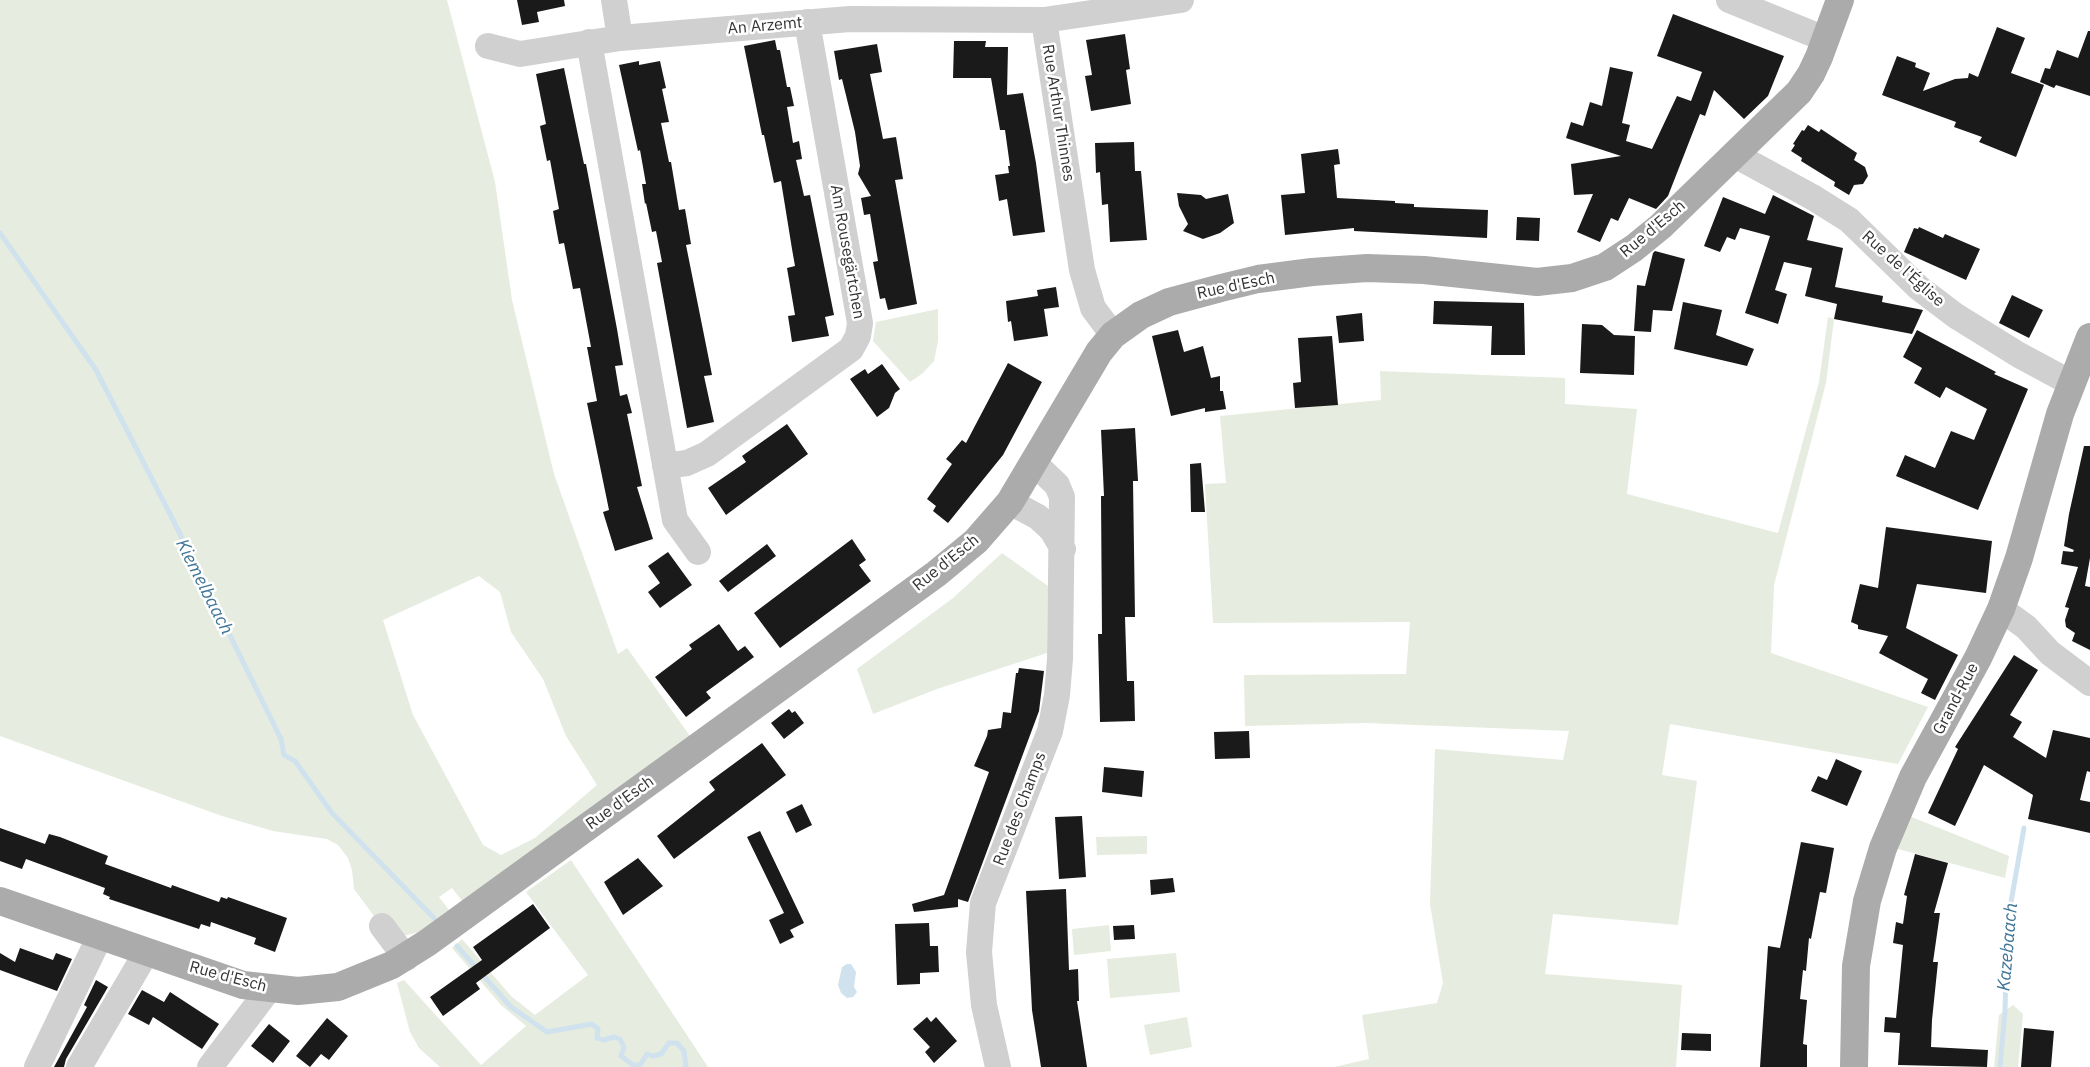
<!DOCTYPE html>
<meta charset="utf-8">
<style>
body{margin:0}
canvas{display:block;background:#fff}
</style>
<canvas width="2090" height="1067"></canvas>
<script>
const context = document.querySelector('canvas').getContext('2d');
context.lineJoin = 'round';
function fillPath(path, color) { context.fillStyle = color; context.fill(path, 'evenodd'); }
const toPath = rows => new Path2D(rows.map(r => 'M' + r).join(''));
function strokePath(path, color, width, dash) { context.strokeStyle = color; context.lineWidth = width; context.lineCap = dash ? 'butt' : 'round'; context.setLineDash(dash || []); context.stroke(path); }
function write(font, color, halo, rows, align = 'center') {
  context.font = font + ' "IBM Plex Sans",sans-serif'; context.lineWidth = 5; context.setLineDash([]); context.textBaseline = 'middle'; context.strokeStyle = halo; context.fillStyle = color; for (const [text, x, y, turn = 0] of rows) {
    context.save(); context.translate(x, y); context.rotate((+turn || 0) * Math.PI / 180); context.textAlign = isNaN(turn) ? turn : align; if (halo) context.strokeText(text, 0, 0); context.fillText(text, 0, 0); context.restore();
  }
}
fillPath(toPath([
 [0,0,447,0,495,182,512,300,554,474,618,654,627,648,690,736,463,902,452,888,439,897,449,910,419,932,391,939,354,889,352,870,348,858,338,845,327,839,273,831,222,816,0,736],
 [479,576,500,592,511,632,543,679,566,736,597,785,535,838,501,855,483,845,413,715,383,620],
 [938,309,938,341,934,361,923,373,910,382,873,341,876,322],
 [1828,317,1834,319,1826,383,1774,585,1771,653,1928,707,1898,764,1670,724,1662,775,1697,781,1678,925,1553,914,1545,974,1682,985,1676,1067,1334,1067,1369,1059,1362,1015,1437,1003,1443,983,1430,904,1435,749,1563,760,1569,731,1366,723,1245,726,1244,675,1406,674,1410,622,1213,623,1205,484,1226,483,1220,416,1381,400,1380,371,1565,378,1565,404,1637,409,1627,494,1778,533,1819,382],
 [1002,553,1048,586,1047,653,937,689,873,714,857,669,953,598],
 [1909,816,2009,856,2005,878,1898,849],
 [1147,836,1147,854,1097,855,1096,837],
 [571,860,708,1067,440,1067,419,1048,410,1032,397,983,404,980,481,1065,526,1026,501,1005,452,948,462,939,511,996,535,1015,588,975,526,892],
 [1109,925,1111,951,1074,955,1072,929],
 [1176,953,1180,992,1110,998,1107,959],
 [2013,1005,2023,1014,2018,1067,1994,1067,1999,1015],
 [1187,1017,1192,1047,1150,1055,1144,1025]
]), '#e6ecdf');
fillPath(toPath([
 [847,964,851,964,856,972,854,987,857,992,853,997,847,998,841,993,838,985,842,967]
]), '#cfe2ee');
strokePath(toPath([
 [0,233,96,370,173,520,281,739,284,755,295,761,332,813,434,918],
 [457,946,511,1007,547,1032,592,1024,598,1029,597,1038,603,1040,614,1037,620,1039,624,1047,621,1056,633,1065,640,1065,647,1054,653,1056,661,1054,669,1043,677,1043,684,1051,686,1067],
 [2000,1067,2005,1011,2007,925,2024,828]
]), '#cfe2ee', 5);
fillPath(toPath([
 [517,0,564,0,565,6,537,12,539,22,522,25],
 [1673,14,1784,56,1768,96,1744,119,1714,90,1705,116,1700,114,1668,196,1656,209,1629,198,1618,221,1611,218,1600,242,1577,232,1593,194,1574,195,1571,164,1621,156,1566,138,1571,122,1583,126,1590,102,1602,106,1610,67,1633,72,1622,123,1630,125,1626,141,1652,149,1677,96,1691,101,1702,72,1657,56],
 [1997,27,2025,38,2011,73,2044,85,2016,157,1979,142,1982,137,1954,127,1956,122,1882,95,1897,56,1916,63,1915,67,1930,73,1923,91,1955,79,1968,78,1969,73,1978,77],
 [2088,31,2090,31,2090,96,2056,85,2054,88,2040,82,2045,68,2050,69,2057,50,2078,58],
 [1125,34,1130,69,1126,70,1131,104,1091,111,1085,76,1092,75,1086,40],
 [775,40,777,50,780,50,787,87,790,87,794,106,787,107,793,143,799,141,802,159,796,160,804,196,810,195,834,315,825,317,829,336,792,342,788,316,795,315,787,268,795,266,792,249,781,181,774,183,764,135,762,135,744,46],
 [954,41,986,41,985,47,1008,47,1007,95,1023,93,1036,163,1045,232,1013,236,1007,199,999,201,995,175,1009,173,1008,166,1010,166,1005,130,1000,130,991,78,953,78],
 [877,44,882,72,870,74,883,139,896,137,903,179,895,180,917,304,888,310,885,298,880,299,873,262,878,261,870,214,864,215,861,198,871,196,858,174,860,166,855,132,842,79,839,80,834,51],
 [639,61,639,65,660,61,666,88,662,89,669,122,661,123,669,162,671,162,679,210,685,209,691,244,686,245,712,375,704,376,714,422,687,428,657,263,662,262,656,231,652,232,646,203,645,204,642,184,646,184,640,150,638,151,619,65],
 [564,68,584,164,586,164,617,329,623,365,615,366,620,396,627,394,632,413,627,414,642,486,637,487,653,539,615,551,603,512,609,510,587,403,597,401,587,347,591,347,580,288,573,289,564,243,559,244,553,211,559,209,550,160,547,161,540,126,546,124,536,74],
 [1808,125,1819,132,1821,129,1857,153,1854,160,1865,167,1868,176,1863,184,1854,185,1849,195,1834,186,1835,182,1801,161,1802,158,1791,151,1795,145,1793,144,1802,130,1804,131],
 [1134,142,1135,171,1141,171,1147,240,1110,242,1108,204,1102,205,1100,172,1096,173,1095,143],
 [1338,149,1340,164,1334,165,1337,198,1395,201,1395,203,1414,204,1414,207,1488,210,1487,238,1354,231,1354,228,1285,235,1281,195,1305,193,1301,154],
 [1177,193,1201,195,1206,199,1228,194,1234,223,1220,233,1203,239,1183,231,1188,224,1179,206],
 [1773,195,1814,216,1807,240,1843,248,1835,287,1883,296,1882,302,1923,310,1912,334,1834,319,1837,304,1805,296,1812,268,1784,262,1775,290,1787,294,1778,324,1745,313,1770,236,1740,228,1735,240,1727,237,1720,252,1704,246,1723,197,1765,214],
 [1517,217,1540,218,1539,241,1516,240],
 [1919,227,1943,238,1945,234,1980,249,1966,280,1904,252,1914,228,1918,229],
 [1655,251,1685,259,1672,311,1653,310,1651,332,1634,331,1637,285,1645,286,1653,253],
 [1056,287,1059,307,1044,309,1048,336,1014,341,1011,321,1008,322,1006,301,1038,296,1037,290],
 [2012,295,2043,310,2029,338,1999,323],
 [1434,301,1524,303,1525,355,1491,355,1492,326,1433,324],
 [1683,302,1722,310,1716,335,1754,349,1747,366,1674,349],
 [1362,313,1364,341,1339,343,1336,316],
 [1582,324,1602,325,1614,335,1635,336,1634,375,1580,373],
 [1178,330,1184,352,1203,346,1211,378,1220,376,1220,391,1223,391,1226,409,1205,412,1205,408,1171,416,1152,336],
 [1917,330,1996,372,1994,374,2028,389,1978,510,1896,476,1905,455,1935,468,1951,431,1974,440,1987,409,1946,387,1940,398,1914,383,1922,368,1903,357],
 [1332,336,1338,405,1295,408,1293,383,1301,382,1298,338],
 [1008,363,1042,382,1003,455,948,523,933,511,936,506,927,499,952,464,946,459,962,440,966,443],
 [882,364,900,389,895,393,889,408,877,417,850,379,865,369,868,374],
 [787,424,808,454,726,515,708,488,746,462,742,456],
 [1135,428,1138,481,1133,481,1135,617,1125,617,1127,681,1134,681,1135,721,1100,722,1098,634,1102,634,1101,496,1104,496,1101,430],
 [2084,446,2090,446,2090,558,2085,586,2090,587,2090,650,2072,641,2075,633,2066,627,2065,620,2069,608,2065,607,2078,567,2061,564,2063,551,2073,552,2074,550,2064,546,2069,514],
 [1201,463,1205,512,1191,512,1190,464],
 [1886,527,1992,541,1986,593,1917,584,1906,628,1958,655,1935,700,1921,693,1928,679,1879,653,1888,636,1858,629,1858,625,1851,622,1860,584,1878,588],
 [852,539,866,560,859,565,871,581,780,648,754,613],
 [767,544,776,556,728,592,719,581],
 [668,552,692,585,660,608,648,592,660,583,648,566],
 [719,624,738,651,745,646,754,657,706,692,711,698,686,717,655,677,692,649,689,645],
 [2014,655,2038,670,2010,715,2022,722,2013,737,2046,758,2053,730,2090,738,2090,772,2087,771,2080,800,2090,802,2090,833,2028,819,2033,795,1984,765,1955,826,1928,813,1958,749,1955,747],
 [1019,668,1044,671,1039,711,968,902,958,899,958,907,914,912,912,904,944,895,989,772,974,766,987,736,988,730,1001,728,1003,712,1011,713,1016,673,1018,673],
 [789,709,792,713,795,711,804,723,784,739,771,723],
 [1249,731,1250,758,1215,759,1214,732],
 [762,743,786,775,674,859,657,836,715,790,709,782],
 [1836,759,1862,771,1847,806,1811,791,1818,776,1827,780],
 [1104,767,1144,771,1142,797,1102,792],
 [802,804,812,825,796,833,786,812],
 [1082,816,1086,877,1059,879,1055,817],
 [0,828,45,844,49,834,60,837,108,856,105,864,171,888,172,885,219,902,221,897,227,899,228,897,287,918,275,952,254,944,256,938,211,922,210,927,201,924,199,929,109,899,110,897,103,894,105,888,26,859,22,869,0,861],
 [760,831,804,923,790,930,794,937,780,944,769,920,784,913,747,837],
 [1801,842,1834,848,1826,893,1820,892,1811,939,1809,938,1806,971,1803,970,1800,999,1807,1000,1803,1044,1807,1045,1807,1067,1760,1067,1768,946,1780,948],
 [1915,854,1948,863,1934,913,1940,913,1933,962,1938,962,1932,1020,1931,1047,1988,1050,1987,1067,1898,1065,1900,1033,1884,1032,1885,1017,1896,1018,1903,945,1893,943,1896,922,1903,924,1907,896,1904,895],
 [638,858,663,886,623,915,604,882],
 [1173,878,1175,892,1151,895,1150,880],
 [1066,889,1069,970,1078,969,1079,1001,1077,1001,1087,1067,1041,1067,1032,1010,1026,891],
 [533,904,550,928,476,983,480,989,443,1016,430,997,482,960,473,947],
 [929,923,930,946,938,946,939,972,920,973,920,984,897,985,895,924],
 [1134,925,1135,939,1114,940,1113,926],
 [20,948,53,960,56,953,72,959,57,991,0,970,0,953,15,962],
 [96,980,108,987,66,1059,64,1067,54,1067,87,1007,84,1005],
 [142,990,164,1002,170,992,219,1024,202,1049,153,1017,149,1025,128,1014],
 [927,1017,931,1022,936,1017,957,1041,934,1063,925,1052,930,1047,913,1029],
 [327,1018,348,1036,329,1060,321,1054,310,1067,296,1056],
 [269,1024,290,1041,273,1063,251,1046],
 [2024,1028,2054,1031,2051,1067,2021,1067],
 [1682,1033,1711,1034,1711,1051,1681,1050]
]), '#1a1a1a');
strokePath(toPath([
 [614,0,620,38],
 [1729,0,1825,39],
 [1044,20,1082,270,1093,308,1113,335],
 [589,42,675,520,698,552],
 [488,46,520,54,620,38,850,19,1044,20,1181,0],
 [1735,155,1814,198,1849,220,1919,288,1956,316,2019,355,2071,383],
 [665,466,687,463,707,454,851,349,858,336,860,323,807,22],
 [1010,502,1038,517,1052,530,1063,549],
 [2001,609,2026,627,2050,653,2090,683],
 [382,926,406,958],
 [37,1067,100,936],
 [79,1067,146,953],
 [210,1067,269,989],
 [998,1067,984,1005,979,952,983,903,1050,731,1057,695,1060,659,1062,497,1057,485,1034,463]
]), '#d0d0d0', 26);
strokePath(toPath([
 [0,901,243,985,298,991,338,987,392,965,427,943,936,574,976,541,1010,502,1099,352,1113,335,1141,315,1169,302,1221,288,1258,279,1312,272,1367,268,1424,270,1537,282,1572,278,1605,267,1634,248,1661,226,1799,92,1811,74,1819,57,1840,0],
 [1854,1067,1856,966,1867,901,1883,848,1913,777,1978,658,2001,609,2019,558,2060,414,2090,337]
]), '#ababab', 28);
write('16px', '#333', '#fff', [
 ["An Arzemt",765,26,-5],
 ["Rue Arthur Thinnes",1058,113,81],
 ["Rue d'Esch",1653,229,-40],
 ["Am Rousegärtchen",847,252,80],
 ["Rue de l'Église",1903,269,42],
 ["Rue d'Esch",1236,286,-12],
 ["Rue d'Esch",946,563,-39],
 ["Grand-Rue",1956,699,-62],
 ["Rue d'Esch",620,803,-36],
 ["Rue des Champs",1020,809,-69],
 ["Rue d'Esch",228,977,15]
]);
write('italic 18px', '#3f7597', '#fff', [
 ["Kiemelbaach",204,587,63],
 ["Kazebaach",2008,947,-85]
]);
</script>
